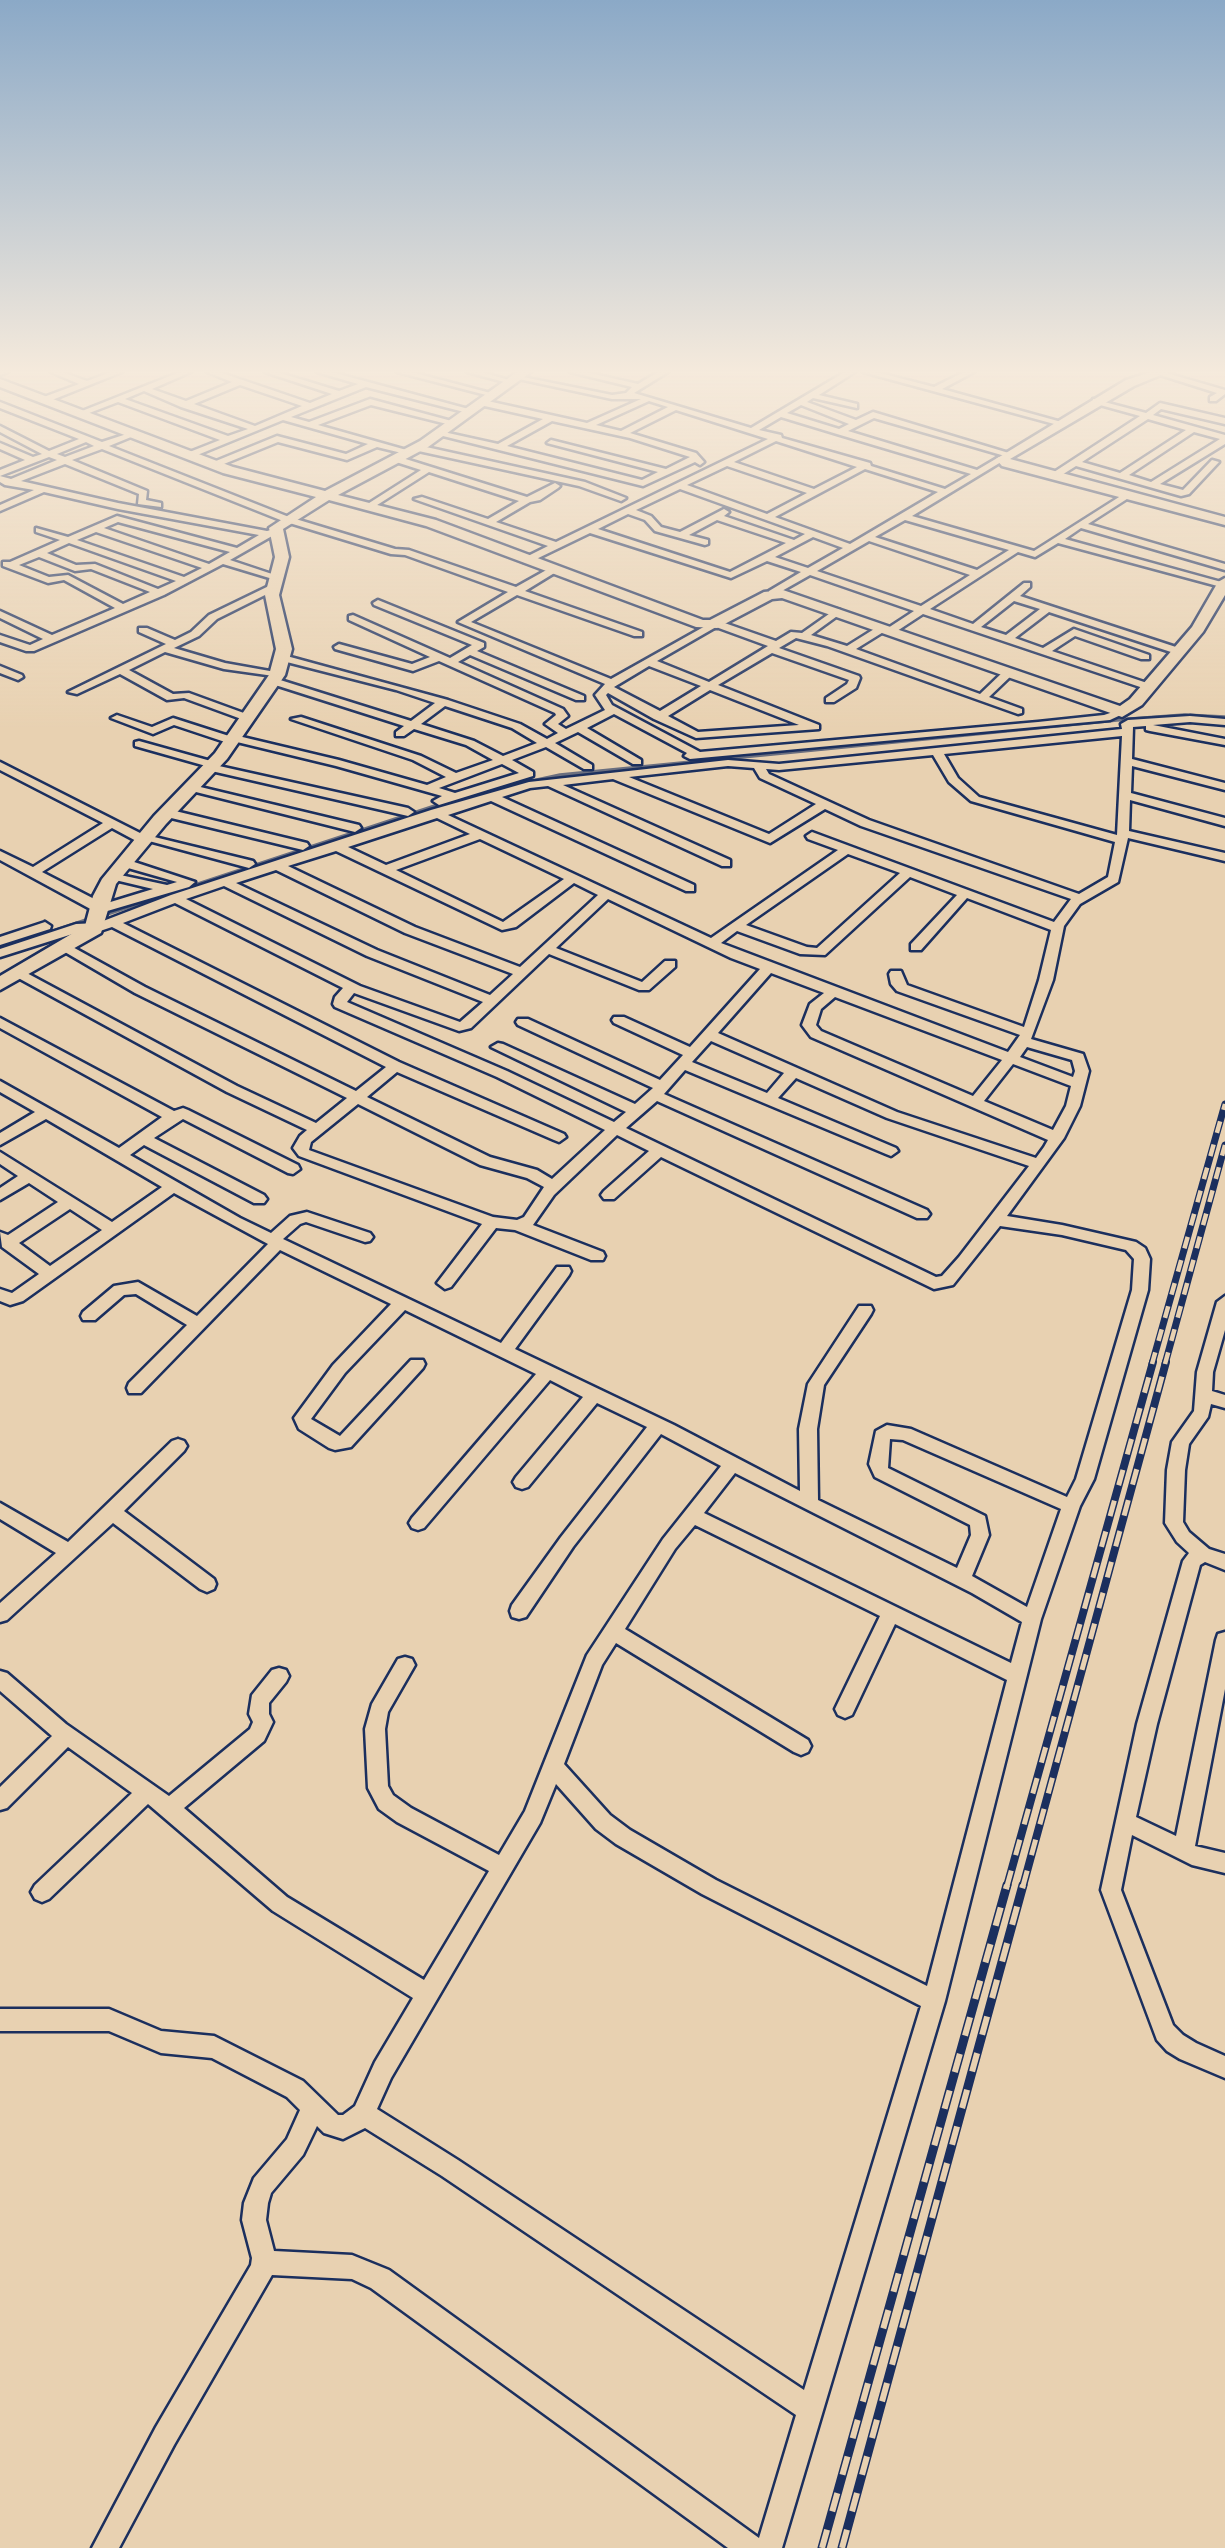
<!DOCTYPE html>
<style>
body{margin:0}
canvas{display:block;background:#e8d1b1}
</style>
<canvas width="1225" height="2548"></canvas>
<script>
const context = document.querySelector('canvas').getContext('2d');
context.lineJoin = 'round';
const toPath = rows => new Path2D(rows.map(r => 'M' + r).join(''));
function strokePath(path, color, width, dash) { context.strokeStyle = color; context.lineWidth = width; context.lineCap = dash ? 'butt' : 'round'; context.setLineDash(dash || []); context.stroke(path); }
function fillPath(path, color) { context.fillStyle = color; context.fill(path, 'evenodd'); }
strokePath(toPath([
 [477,793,560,775,1117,720,1184,715,1225,717],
 [104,915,441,804],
 [0,949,92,918]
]), '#6b6f7f', 3.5);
const street = toPath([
 [0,372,8,372,0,375,0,372],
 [51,372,62,372,87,381,111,372,122,372,47,402,41,402,41,398,79,384,51,372],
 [180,372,191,372,152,389,186,401,232,382,207,372,219,372,310,403,332,394,265,372,277,372,339,391,358,384,317,372,331,372,476,411,472,414,366,387,291,417,309,422,370,399,459,423,455,426,371,405,318,425,410,451,410,455,377,447,347,460,278,442,214,468,210,465,211,463,277,436,346,454,368,444,283,420,190,458,186,455,187,453,220,440,118,402,84,415,77,413,180,372],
 [240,385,302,406,255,426,194,404,240,385],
 [144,391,181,407,248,429,228,436,125,399,144,391],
 [397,372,411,372,498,395,494,397,397,372],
 [467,372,481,372,516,382,512,384,467,372],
 [570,372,585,372,638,384,658,372,668,372,634,393,751,428,845,372,855,372,819,395,857,404,857,408,813,398,807,402,856,420,873,412,1012,454,1005,456,874,418,848,431,977,470,999,457,1006,459,912,516,1034,551,1127,492,1132,495,1130,497,1088,524,1225,564,1225,570,1081,528,1065,539,1225,583,1225,588,1058,543,1035,557,1018,552,930,609,973,624,1024,583,1030,583,1030,587,1020,596,1182,649,1182,653,1174,653,1049,612,1015,638,1043,648,1074,629,1149,655,1149,659,1141,659,1075,636,1052,651,1153,685,1154,687,1149,690,923,614,894,633,885,631,856,649,980,694,1004,671,1012,671,1012,675,989,697,1022,709,1022,713,1018,714,827,646,796,638,779,648,859,676,860,678,856,688,834,702,826,702,826,698,847,684,849,680,772,653,718,685,819,725,819,729,696,738,654,719,608,693,606,695,612,705,700,752,1038,722,1104,715,1122,709,1127,712,1110,720,690,759,684,756,687,753,614,714,587,728,641,760,641,764,633,764,578,732,555,743,592,765,592,769,584,769,546,747,512,760,533,772,533,776,439,805,433,801,442,796,336,766,237,742,228,743,174,725,153,734,111,718,117,715,152,727,173,718,229,736,234,735,339,760,427,785,446,777,413,760,291,719,301,717,421,756,456,773,493,760,466,745,414,729,404,736,396,736,396,732,404,726,269,683,269,679,277,679,411,721,435,703,396,690,279,660,279,656,283,655,448,700,520,724,547,739,558,733,545,724,556,715,555,713,439,661,413,671,335,649,334,647,339,644,412,664,430,657,349,620,349,616,353,615,450,658,472,645,374,605,373,603,378,600,484,643,484,647,477,651,584,696,584,700,576,700,470,655,458,662,563,709,568,716,558,724,566,729,605,710,595,695,605,684,458,622,508,592,405,555,391,554,283,521,102,449,72,460,147,491,146,500,161,503,161,507,138,504,139,494,65,464,21,481,118,503,267,531,278,528,278,532,272,536,230,560,281,577,276,580,223,564,164,595,34,651,26,651,0,642,0,635,30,645,43,639,0,618,0,611,52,635,115,608,64,580,48,583,3,566,3,562,10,562,60,540,36,532,36,528,68,537,117,516,237,548,259,535,118,509,44,492,0,511,0,505,34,490,5,485,0,482,0,476,11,479,57,460,49,457,0,476,0,470,25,460,0,449,0,443,33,457,42,454,0,432,0,426,49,451,79,439,0,408,0,402,102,442,136,431,136,435,109,446,289,517,395,549,409,550,516,587,550,568,556,568,556,572,525,591,642,632,642,636,634,636,517,595,471,622,611,679,716,620,776,641,791,632,802,633,836,609,840,610,840,614,811,635,847,646,879,626,888,628,914,611,810,575,773,596,769,595,769,591,801,572,767,561,731,578,590,533,530,562,524,562,524,558,548,546,414,499,422,497,488,519,519,501,429,472,374,507,366,505,421,470,393,461,393,457,396,456,527,497,555,483,560,486,558,488,540,500,530,502,496,522,556,542,768,439,676,410,630,433,696,453,704,462,700,465,695,462,643,486,435,434,439,431,498,444,543,419,480,405,480,401,483,400,587,423,641,399,612,399,514,378,518,376,612,395,626,393,632,387,570,372],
 [649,401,668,407,621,431,596,425,649,401],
 [801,405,849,424,839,429,787,413,801,405],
 [781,417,837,434,971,474,945,489,871,466,870,463,782,438,781,435,759,430,781,417],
 [552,421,630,438,690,457,666,469,551,440,547,443,658,472,642,480,507,446,552,421],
 [776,441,857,467,814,489,734,462,776,441],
 [86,442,94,446,65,457,57,454,86,442],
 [727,466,807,493,767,514,687,485,727,466],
 [865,469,938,492,850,544,775,517,865,469],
 [680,489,805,534,794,540,724,516,729,512,724,509,680,532,661,527,651,516,636,510,680,489],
 [628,514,645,520,655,531,705,545,708,544,708,540,689,535,717,520,786,543,730,572,598,529,628,514],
 [905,520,1009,550,977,570,875,537,905,520],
 [118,522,230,552,209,564,104,528,118,522],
 [96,532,202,568,184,577,77,540,96,532],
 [813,537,843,548,808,568,775,557,813,537],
 [869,541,970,575,921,606,817,571,869,541],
 [69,543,176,581,158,589,95,564,76,565,47,553,69,543],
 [39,557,75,571,91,569,150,592,123,604,68,575,49,577,19,565,39,557],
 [1014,601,1040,609,1006,635,981,627,1014,601],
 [716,627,768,646,709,682,657,661,716,627],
 [649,666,701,686,660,711,614,687,649,666],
 [710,690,799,725,698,732,668,716,710,690],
 [445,706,512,728,537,743,503,756,474,741,421,724,445,706],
 [502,764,519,773,455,793,439,788,502,764],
 [863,372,876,372,934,387,964,372,974,372,942,389,1065,423,1058,425,863,372],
 [1163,372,1225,390,1225,394,1216,401,1210,401,1210,397,1217,393,1154,373,1163,372],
 [1093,399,1146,413,1160,403,1225,418,1225,424,1161,409,1153,415,1225,435,1225,444,1160,484,1183,490,1212,460,1219,462,1189,494,1181,496,1076,466,1057,478,1051,478,1051,474,1140,416,1093,403,1093,399],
 [1148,419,1186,430,1120,473,1082,462,1148,419],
 [1194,432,1220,439,1151,482,1129,475,1194,432],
 [417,445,585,482,626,498,621,501,579,486,414,450,413,448,417,445],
 [273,584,278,587,277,589,217,619,199,636,174,648,225,663,281,673,281,677,224,669,165,652,129,670,173,694,189,693,252,716,252,720,244,720,184,698,167,700,120,674,77,694,68,692,166,644,139,632,139,628,147,628,175,640,191,632,209,615,273,584],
 [0,666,22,675,23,677,18,680,0,673,0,666],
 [1190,716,1225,719,1225,725,1190,722,1153,725,1225,739,1225,745,1150,731,1146,730,1146,726,1133,727,1132,759,1225,783,1225,790,1132,766,1131,793,1225,818,1225,826,1130,800,1129,831,1225,853,1225,861,1128,838,1118,882,1080,904,1064,926,1053,980,1031,1039,1083,1054,1089,1071,1080,1106,1064,1138,1007,1216,1062,1225,1136,1242,1145,1248,1150,1259,1148,1290,1094,1479,1080,1506,1041,1619,945,2001,782,2548,728,2548,371,2288,352,2279,272,2275,174,2445,119,2548,92,2548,156,2427,251,2265,252,2258,242,2220,244,2203,254,2178,287,2139,300,2110,287,2097,212,2058,161,2053,109,2031,0,2031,0,2009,109,2009,161,2031,214,2036,303,2081,338,2115,343,2115,355,2106,375,2062,413,1998,273,1911,148,1804,49,1899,42,1902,35,1899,31,1892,35,1885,132,1793,68,1747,7,1808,0,1810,0,1787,52,1736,0,1691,0,1671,7,1673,66,1724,169,1796,250,1729,253,1722,249,1714,252,1695,272,1670,279,1668,286,1670,289,1676,286,1682,269,1703,269,1714,273,1722,264,1741,184,1808,287,1897,424,1980,489,1871,397,1822,379,1809,368,1788,365,1729,372,1704,398,1659,405,1657,412,1659,415,1665,388,1712,385,1729,388,1786,393,1795,411,1808,499,1855,525,1811,587,1655,663,1539,721,1466,661,1434,573,1547,526,1617,519,1619,512,1617,510,1611,512,1605,561,1537,647,1427,597,1403,528,1487,522,1489,516,1487,513,1482,516,1477,583,1397,550,1380,424,1528,418,1530,412,1528,409,1523,412,1518,536,1374,405,1310,345,1373,311,1419,340,1436,411,1360,423,1360,425,1364,423,1368,351,1447,335,1450,329,1448,299,1429,294,1418,333,1365,391,1304,280,1250,141,1393,129,1393,127,1388,129,1383,187,1325,136,1294,124,1295,95,1320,83,1320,81,1316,83,1312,114,1286,138,1282,197,1316,268,1244,174,1193,23,1301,10,1305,0,1301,0,1289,12,1293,39,1274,2,1247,0,1232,8,1235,58,1202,29,1183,0,1200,0,1188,18,1176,0,1164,0,1152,112,1222,162,1187,46,1119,0,1145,0,1133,35,1112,0,1092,0,1081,119,1148,162,1117,0,1028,0,1018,174,1111,183,1108,188,1110,298,1165,300,1169,293,1174,288,1173,183,1119,154,1138,264,1195,267,1199,264,1203,254,1203,144,1145,130,1155,240,1218,271,1233,290,1216,307,1212,370,1233,373,1237,370,1241,365,1242,306,1222,300,1224,283,1239,501,1343,557,1267,569,1267,571,1271,569,1275,515,1349,674,1425,800,1491,799,1429,808,1384,859,1306,871,1306,873,1310,871,1314,824,1385,817,1429,818,1500,957,1568,971,1535,970,1525,875,1477,869,1464,876,1431,887,1425,911,1429,1067,1497,1076,1479,1132,1290,1134,1259,1126,1250,1062,1235,1000,1226,953,1285,934,1289,661,1157,614,1199,604,1199,601,1195,604,1191,649,1151,617,1135,554,1195,533,1225,603,1252,605,1256,603,1260,591,1260,515,1230,496,1228,451,1287,445,1289,437,1283,482,1224,299,1156,293,1148,300,1136,307,1130,227,1092,11,974,13,971,23,971,237,1086,316,1123,347,1098,135,993,58,948,64,944,69,945,145,987,356,1091,386,1067,112,927,94,933,82,931,0,957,0,949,76,924,98,923,171,895,431,810,529,782,728,760,779,764,1122,729,1121,724,1128,720,1190,716],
 [1122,736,1117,835,979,797,958,778,944,754,1122,736],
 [933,755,949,782,971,801,1115,842,1108,877,1079,894,869,820,769,774,766,769,779,770,933,755],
 [728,766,754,768,760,778,816,804,769,834,629,777,728,766],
 [613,779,770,843,825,809,861,826,1071,899,1054,922,812,832,806,836,808,839,838,850,711,938,448,815,491,801,686,891,694,891,694,885,502,797,530,788,548,786,722,866,730,866,730,860,563,785,613,779],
 [437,818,470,834,386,865,348,847,437,818],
 [480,839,564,879,503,922,396,870,480,839],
 [336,851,502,930,516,927,574,883,598,895,520,967,415,927,288,866,336,851],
 [848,854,900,873,817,948,807,947,746,925,848,854],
 [276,870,405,933,513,974,490,995,377,950,236,883,276,870],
 [910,877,957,895,911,944,911,950,921,950,967,898,1051,930,1039,980,1024,1027,907,985,901,971,891,971,889,974,891,984,897,991,1020,1035,1008,1052,721,943,737,931,800,954,825,955,910,877],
 [224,886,367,956,483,1002,460,1022,360,986,186,899,224,886],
 [608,899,731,958,760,969,690,1047,624,1017,614,1017,612,1020,614,1023,683,1055,660,1080,528,1019,518,1019,516,1022,518,1025,653,1088,635,1104,503,1044,498,1043,491,1047,626,1112,614,1122,507,1071,347,1002,354,993,459,1031,471,1028,549,954,639,990,649,990,675,967,675,961,665,961,642,982,556,948,608,899],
 [175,903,343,988,335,997,333,1004,335,1007,497,1077,605,1130,552,1179,537,1170,490,1157,367,1097,397,1072,554,1140,559,1142,566,1137,564,1134,399,1062,123,923,175,903],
 [771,973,824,993,810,1004,802,1025,811,1037,1048,1140,1044,1147,1036,1158,897,1112,718,1033,771,973],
 [835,997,1002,1060,973,1096,821,1031,816,1025,821,1009,835,997],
 [711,1041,784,1073,767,1093,692,1062,711,1041],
 [1027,1047,1072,1060,1075,1071,1073,1077,1020,1057,1027,1047],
 [1013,1064,1071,1086,1066,1106,1053,1130,984,1101,1013,1064],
 [685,1070,886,1154,891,1156,898,1151,896,1148,778,1098,796,1078,887,1118,1029,1166,959,1257,942,1276,936,1277,626,1128,657,1101,917,1218,927,1218,930,1214,927,1210,664,1094,685,1070],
 [358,1104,480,1165,527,1178,544,1187,524,1217,517,1220,493,1217,309,1150,311,1142,358,1104],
 [70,1209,102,1230,50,1266,19,1243,70,1209],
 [890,1439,903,1440,1061,1509,1027,1607,972,1576,989,1535,985,1516,888,1468,890,1439],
 [735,1473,972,1593,1022,1622,1011,1663,704,1513,735,1473],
 [695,1525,880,1616,835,1709,838,1715,845,1718,852,1715,895,1624,1007,1680,927,1986,716,1880,630,1830,610,1815,564,1764,602,1665,616,1643,794,1752,801,1755,808,1752,811,1746,808,1740,625,1629,675,1549,695,1525],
 [556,1784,596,1829,616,1844,702,1894,921,2006,804,2390,458,2160,377,2109,391,2078,540,1823,556,1784],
 [317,2126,324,2133,343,2139,365,2128,442,2176,796,2415,759,2538,389,2270,352,2255,274,2251,266,2220,268,2203,271,2193,303,2155,317,2126],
 [139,741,218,763,219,766,408,808,414,812,408,816,207,770,206,766,135,746,135,742,139,741],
 [0,762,142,834,253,861,255,864,249,868,149,841,140,843,112,828,42,872,104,904,153,889,111,879,111,873,167,885,177,882,121,866,119,863,125,859,195,882,189,887,104,912,96,912,0,860,0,851,33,867,103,823,0,770,0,762],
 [192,785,359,825,361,828,355,832,188,790,186,788,192,785],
 [167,809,307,843,309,846,303,850,163,816,161,813,167,809],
 [45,922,51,926,50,929,0,945,0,937,45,922],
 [1225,1296,1225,1330,1213,1372,1212,1391,1225,1395,1225,1408,1211,1404,1208,1417,1189,1444,1185,1470,1183,1522,1189,1532,1209,1549,1225,1554,1225,1570,1205,1562,1200,1565,1157,1724,1136,1817,1176,1836,1216,1640,1218,1634,1225,1632,1225,1689,1195,1846,1225,1853,1225,1873,1192,1865,1132,1835,1121,1890,1173,2025,1183,2035,1196,2043,1225,2056,1225,2078,1180,2059,1167,2051,1157,2040,1101,1890,1137,1724,1183,1561,1189,1553,1177,1542,1165,1523,1167,1470,1172,1442,1194,1411,1197,1372,1217,1302,1225,1296],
 [178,1439,184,1441,187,1446,184,1451,124,1511,214,1579,216,1584,214,1589,207,1592,200,1589,113,1523,7,1620,0,1622,0,1603,56,1553,0,1519,0,1503,68,1542,172,1441,178,1439]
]);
const secondary = toPath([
 [517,372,531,372,428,447,338,495,436,520,703,620,710,620,764,592,783,590,1120,706,1130,699,1192,627,1218,582,1225,578,1225,595,1203,632,1142,705,1122,717,782,598,772,599,717,628,696,627,426,526,329,500,283,529,289,557,279,595,292,649,285,675,227,759,166,824,116,884,101,933,0,990,0,976,85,926,93,896,102,879,154,816,215,753,269,675,276,649,265,595,275,557,269,528,316,497,223,473,0,387,0,379,233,467,325,491,420,441,517,372],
 [1151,372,1168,372,1134,386,1010,459,1225,517,1225,525,1002,466,996,459,1126,380,1151,372]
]);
strokePath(street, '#1b2f5e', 5);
strokePath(secondary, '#1b2f5e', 5);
fillPath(street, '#e8d1b1');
fillPath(secondary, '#e8d1b1');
const railFar2 = toPath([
 [1152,1364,1225,1104],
 [1165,1364,1225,1145]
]);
const railFar1 = toPath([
 [1007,1886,1153,1362],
 [1023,1886,1166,1362]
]);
const rail = toPath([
 [822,2548,1007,1885],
 [842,2548,1023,1885]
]);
strokePath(railFar2, '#1b2f5e', 7);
strokePath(railFar1, '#1b2f5e', 8);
strokePath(rail, '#1b2f5e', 9);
strokePath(railFar2, '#e8d1b1', 4.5, [12]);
strokePath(railFar1, '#e8d1b1', 5, [16]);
strokePath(rail, '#e8d1b1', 6, [19]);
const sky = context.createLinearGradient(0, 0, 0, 729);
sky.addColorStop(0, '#8ba9c7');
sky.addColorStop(0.51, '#f5eadc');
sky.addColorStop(1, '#f5eadc00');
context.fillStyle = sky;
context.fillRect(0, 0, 1225, 729);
</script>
